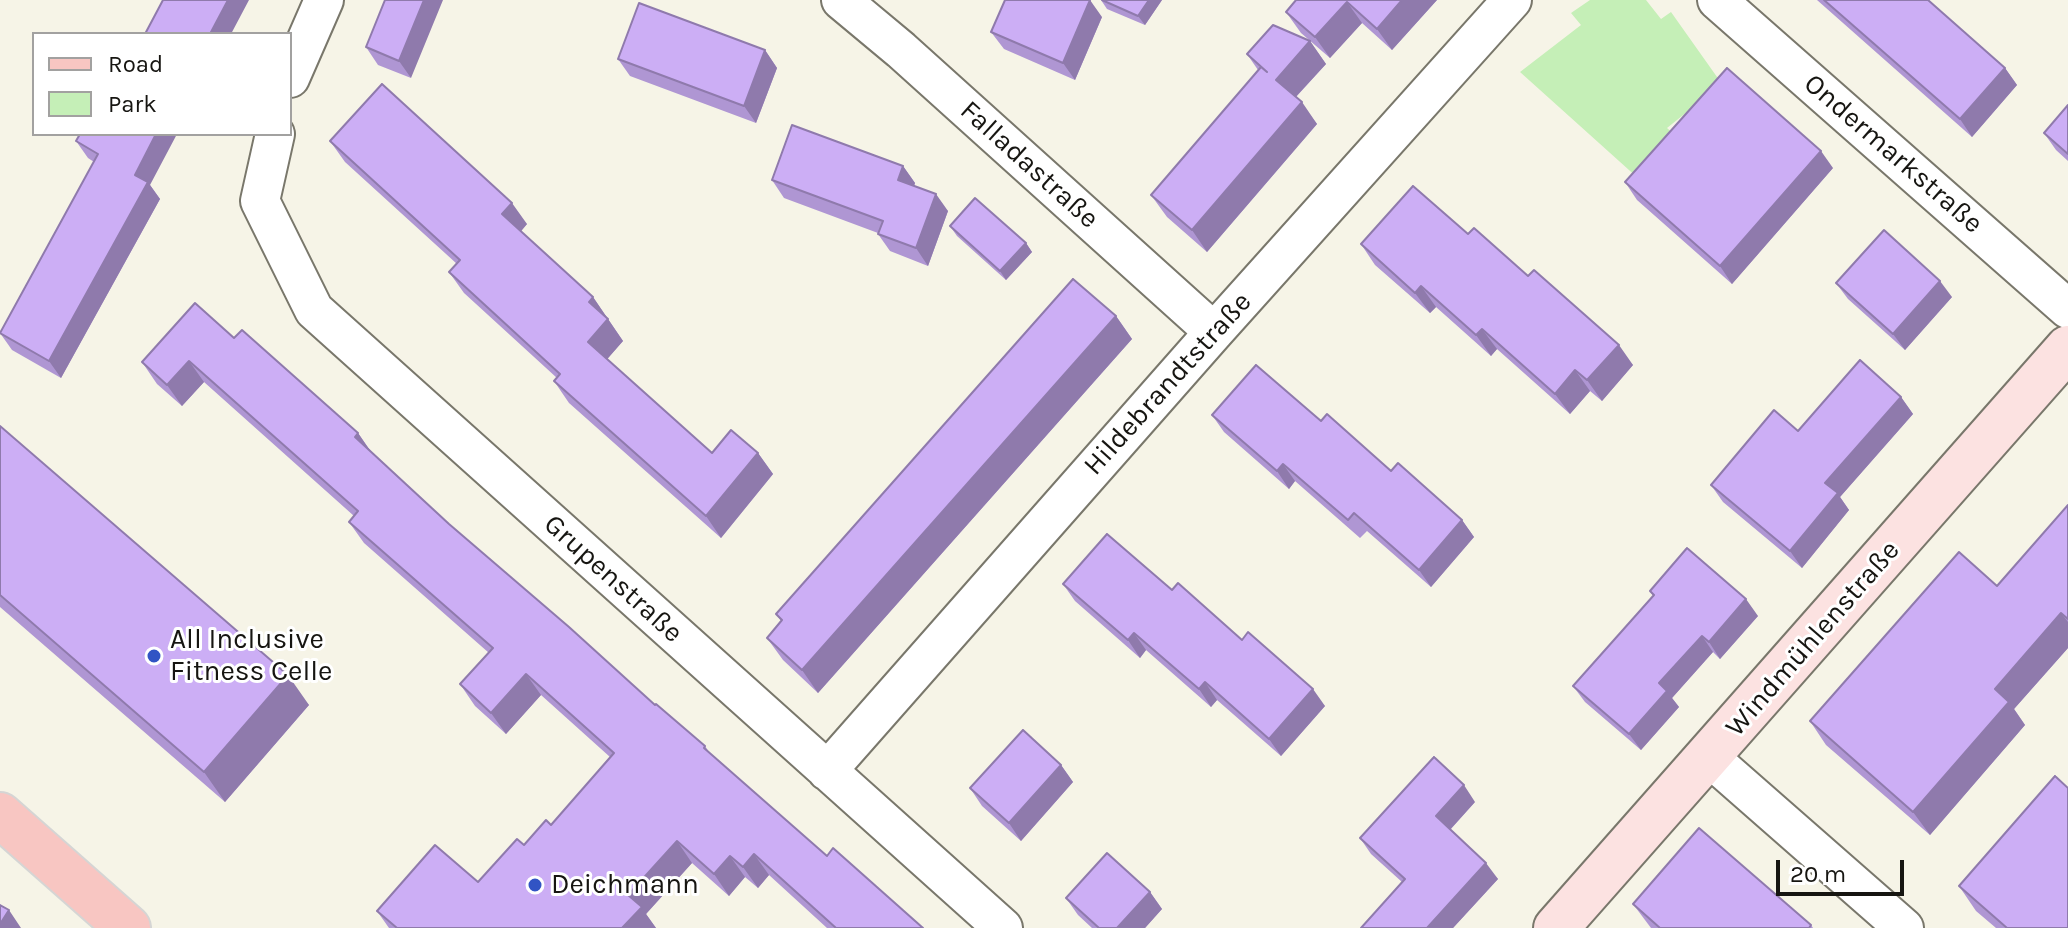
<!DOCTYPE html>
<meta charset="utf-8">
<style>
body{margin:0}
#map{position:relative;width:2068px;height:928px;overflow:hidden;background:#f6f4e7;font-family:Karla,sans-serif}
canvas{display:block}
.legend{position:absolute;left:32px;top:32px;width:260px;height:104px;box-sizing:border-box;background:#fff;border:2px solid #a2a1a0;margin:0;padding:10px 14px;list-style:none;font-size:24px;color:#161511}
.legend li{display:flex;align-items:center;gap:16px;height:40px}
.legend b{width:40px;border:2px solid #a2a1a0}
.scale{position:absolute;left:1776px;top:860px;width:128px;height:36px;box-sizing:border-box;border:4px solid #161511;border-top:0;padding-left:10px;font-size:24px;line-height:28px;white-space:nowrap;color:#161511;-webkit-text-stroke:6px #fff;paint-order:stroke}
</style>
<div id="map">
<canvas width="2068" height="928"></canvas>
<ul class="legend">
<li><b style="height:10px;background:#f8c6c2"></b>Road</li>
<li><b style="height:22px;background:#c5efb7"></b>Park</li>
</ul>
<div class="scale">20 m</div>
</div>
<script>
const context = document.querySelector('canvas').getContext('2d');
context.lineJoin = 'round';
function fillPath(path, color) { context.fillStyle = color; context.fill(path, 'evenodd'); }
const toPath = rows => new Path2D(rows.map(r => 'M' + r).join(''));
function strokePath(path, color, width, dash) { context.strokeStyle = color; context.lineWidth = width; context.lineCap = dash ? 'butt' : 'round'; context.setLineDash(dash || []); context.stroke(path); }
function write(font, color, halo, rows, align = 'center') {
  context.font = font + ' Karla,sans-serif'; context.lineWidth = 6; context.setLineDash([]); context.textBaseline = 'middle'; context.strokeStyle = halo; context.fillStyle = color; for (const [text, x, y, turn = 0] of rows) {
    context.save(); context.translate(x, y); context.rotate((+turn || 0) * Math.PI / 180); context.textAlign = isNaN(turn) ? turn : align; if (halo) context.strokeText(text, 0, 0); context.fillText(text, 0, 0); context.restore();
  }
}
fillPath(toPath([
 [1590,0,1646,0,1661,19,1671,12,1722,84,1667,128,1675,135,1639,179,1520,72,1581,25,1571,13]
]), '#c5efb7');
const street = toPath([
 [841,0,901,50,1214,332],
 [1717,0,2068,309],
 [290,78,324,0],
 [275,134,260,201,314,310,1003,928],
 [1709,757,1904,928],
 [827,771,1214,332,1512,0]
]);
const secondary = toPath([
 [1556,928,2068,348]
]);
const primary = toPath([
 [0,815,128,928]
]);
strokePath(street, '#79776b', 42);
strokePath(secondary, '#79776b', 48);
strokePath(primary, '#d5d5d4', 48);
strokePath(street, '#fff', 38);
strokePath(secondary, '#fce2e1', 44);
strokePath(primary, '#f8c6c2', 44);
fillPath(toPath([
 [385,0,411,78,378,65,366,47],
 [1101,0,1162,0,1145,25,1107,9],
 [1296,0,1437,0,1392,50,1362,23,1330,58,1301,33,1286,12],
 [1817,0,1928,0,2005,68,2017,85,1972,137],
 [1102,17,1075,80,1004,49,991,32],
 [1310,41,1326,64,1296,97,1317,124,1207,252,1167,217,1151,195,1258,70,1247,54],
 [765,50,777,68,756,123,630,76,618,59],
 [2068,105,2068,161,2056,150,2044,133],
 [76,141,150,185,160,199,61,378,12,350,0,333,94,162,88,158],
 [330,141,527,224,521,231,593,297,623,341,607,359,712,453,758,453,773,474,721,538,569,403,554,381,557,378,464,293,449,272,457,264,345,162],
 [903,166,915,183,914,186,948,211,928,266,890,251,878,234,878,233,784,198,772,180],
 [1833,168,1732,284,1637,200,1625,182],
 [950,226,1026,243,1032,252,1006,280,957,236],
 [1468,234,1528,276,1633,365,1602,401,1590,391,1570,414,1497,349,1491,356,1436,307,1430,313,1375,265,1361,244],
 [1836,283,1952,297,1905,350,1848,299],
 [1116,316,1132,339,818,693,783,660,767,638,781,621,776,614],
 [234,338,358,433,372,453,449,524,655,705,705,746,709,752,827,856,923,928,827,928,769,875,758,888,745,877,729,896,692,863,646,914,656,928,389,928,377,911,478,882,551,825,610,757,541,695,506,734,475,706,460,684,489,653,364,543,349,522,354,516,204,382,182,406,157,384,142,362],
 [1901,397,1913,414,1840,497,1849,510,1802,568,1723,502,1711,485,1798,431],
 [1212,415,1321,421,1462,520,1474,537,1431,587,1367,531,1360,538,1295,481,1289,489,1224,432],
 [0,426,309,705,225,802,0,607],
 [2068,505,2068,648,2014,709,2025,725,1930,835,1826,745,1810,721,1997,586],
 [1063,584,1172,590,1242,640,1325,706,1281,756,1217,700,1211,707,1146,650,1140,658,1075,601],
 [1650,591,1758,616,1720,659,1713,652,1672,698,1679,707,1641,750,1585,702,1573,686,1653,596],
 [1061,765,1073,782,1021,841,982,806,970,788],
 [1475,802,1450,830,1498,879,1453,928,1361,928,1402,882,1371,854,1360,838],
 [1959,886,2068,928,1996,928,1976,911],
 [1150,892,1162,909,1145,928,1092,928,1078,915,1066,898],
 [1633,904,1811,925,1813,928,1651,928]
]), '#af96d3');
fillPath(toPath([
 [228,0,249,0,231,34,210,34],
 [424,0,443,0,411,78,399,61],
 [1090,0,1102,17,1075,80,1063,63],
 [1149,0,1162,0,1145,25,1138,16],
 [1402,0,1437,0,1392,50,1377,29],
 [1347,2,1362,23,1330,58,1315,37],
 [1310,41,1326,64,1291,102,1276,80],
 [765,50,777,68,756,123,744,106],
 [2005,68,2017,85,1972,137,1960,119],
 [1302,102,1317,124,1207,252,1192,230],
 [156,134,177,134,150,185,160,199,61,378,49,361,135,175],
 [1821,151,1833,168,1732,284,1720,266],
 [903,166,915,183,910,197,898,180],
 [936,194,948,211,928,266,916,248],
 [512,203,527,224,517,236,502,214],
 [1026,243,1032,252,1006,280,1000,271],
 [1940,281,1952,297,1905,350,1893,334],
 [1421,286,1436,307,1430,313,1415,293],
 [593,297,608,319,589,302],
 [1116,316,1132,339,818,693,802,670],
 [608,319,623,341,603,364,588,342],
 [1482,329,1497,349,1491,356,1476,335],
 [1619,345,1633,365,1602,401,1587,380],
 [189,361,204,382,182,406,167,385],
 [1575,370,1590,391,1570,414,1555,394],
 [1901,397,1913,414,1840,497,1849,510,1802,568,1790,551,1825,483],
 [358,433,373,455,355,437],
 [758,453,773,474,721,538,706,516],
 [1283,464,1295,481,1289,489,1277,471],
 [1462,520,1474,537,1431,587,1419,570],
 [1746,599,1758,616,1720,659,1709,642],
 [2061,613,2068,622,2068,648,2014,709,2025,725,1930,835,1913,812,1995,689],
 [1134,633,1146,650,1140,658,1128,640],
 [1702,636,1713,652,1672,698,1679,707,1641,750,1629,734,1659,683],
 [526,674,541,695,506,734,491,713],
 [288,675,309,705,225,802,204,772],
 [1205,682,1217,700,1211,707,1199,689],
 [1313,689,1325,706,1281,756,1269,739],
 [1061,765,1073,782,1021,841,1009,823],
 [1464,785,1475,802,1447,833,1436,816],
 [677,841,692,863,646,914,656,928,622,928,628,895],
 [754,854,769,875,758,888,743,867],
 [730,856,745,877,729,896,714,874],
 [1486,863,1498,879,1453,928,1427,928],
 [1150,892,1162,909,1145,928,1117,928],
 [9,910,21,928,0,928,0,924]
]), '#8f7aac');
const building = toPath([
 [163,0,228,0,210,34,145,34,163,0],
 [385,0,424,0,399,61,366,47,385,0],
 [1005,0,1090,0,1063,63,991,32,1005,0],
 [1102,0,1149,0,1138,16,1102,0],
 [1296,0,1402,0,1377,29,1347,2,1315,37,1286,12,1296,0],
 [1824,0,1928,0,2005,68,1960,119,1824,0],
 [639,3,765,50,744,106,618,59,639,3],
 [1273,25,1310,41,1276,80,1302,102,1192,230,1151,195,1261,67,1267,72,1247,54,1273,25],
 [1727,68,1821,151,1720,266,1625,182,1727,68],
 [382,84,512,203,502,214,593,297,589,302,608,319,588,342,712,453,731,430,758,453,706,516,554,381,560,374,449,272,460,260,330,141,382,84],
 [2068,105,2068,154,2044,133,2068,105],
 [792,125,903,166,898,180,936,194,916,248,878,234,883,221,772,180,792,125],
 [80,134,156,134,135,175,148,182,49,361,0,333,98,154,76,141,80,134],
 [1413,186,1468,234,1474,228,1528,276,1534,270,1619,345,1587,380,1575,370,1555,394,1482,329,1476,335,1421,286,1415,293,1361,244,1413,186],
 [975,198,1026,243,1000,271,950,226,975,198],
 [1884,230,1940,281,1893,334,1836,283,1884,230],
 [1073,279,1116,316,802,670,767,638,782,620,776,614,1073,279],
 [195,303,234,338,242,330,358,433,355,437,449,524,569,627,655,705,656,704,705,746,704,748,827,856,833,848,923,928,836,928,754,854,743,867,730,856,714,874,677,841,628,895,642,907,622,928,397,928,377,911,435,845,478,882,517,839,524,845,546,820,551,825,614,753,526,674,491,713,460,684,493,648,349,522,358,511,189,361,167,385,142,362,195,303],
 [1860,360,1901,397,1825,483,1838,493,1790,551,1711,485,1774,410,1798,431,1860,360],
 [1256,365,1321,421,1327,414,1391,471,1398,463,1462,520,1419,570,1354,513,1348,520,1283,464,1277,471,1212,415,1256,365],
 [0,426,288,675,204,772,0,595,0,426],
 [2068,505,2068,619,2061,613,1995,689,2009,702,1913,812,1810,721,1959,552,1997,586,2068,505],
 [1107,534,1172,590,1178,583,1242,640,1248,632,1313,689,1269,739,1205,682,1199,689,1134,633,1128,640,1063,584,1107,534],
 [1687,548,1746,599,1709,642,1702,636,1659,683,1667,691,1629,734,1573,686,1654,595,1650,591,1687,548],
 [1023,730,1061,765,1009,823,970,788,1023,730],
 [1434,757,1464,785,1436,816,1486,863,1427,928,1361,928,1405,879,1360,838,1434,757],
 [2055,776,2068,788,2068,928,2007,928,1959,886,2055,776],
 [1699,828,1811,925,1809,928,1660,928,1633,904,1699,828],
 [1107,853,1150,892,1117,928,1099,928,1066,898,1107,853],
 [0,905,9,910,0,924,0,905]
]);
fillPath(building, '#ccaef5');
strokePath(building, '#8f7aac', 2);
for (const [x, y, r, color] of [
 [154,656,8,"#3154c4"],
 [535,885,8,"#3154c4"]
]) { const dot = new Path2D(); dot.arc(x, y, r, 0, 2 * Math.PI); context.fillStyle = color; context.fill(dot); strokePath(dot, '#fff', 3); }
write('28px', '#161511', '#fff', [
 ["Ondermarkstraße",1893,154,41],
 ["Falladastraße",1029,165,42],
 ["Hildebrandtstraße",1168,384,-48],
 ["Grupenstraße",613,579,42],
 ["Windmühlenstraße",1813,639,-49]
]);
write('28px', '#161511', '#fff', [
 ["All Inclusive",170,640],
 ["Fitness Celle",170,672],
 ["Deichmann",551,885]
], 'left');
</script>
